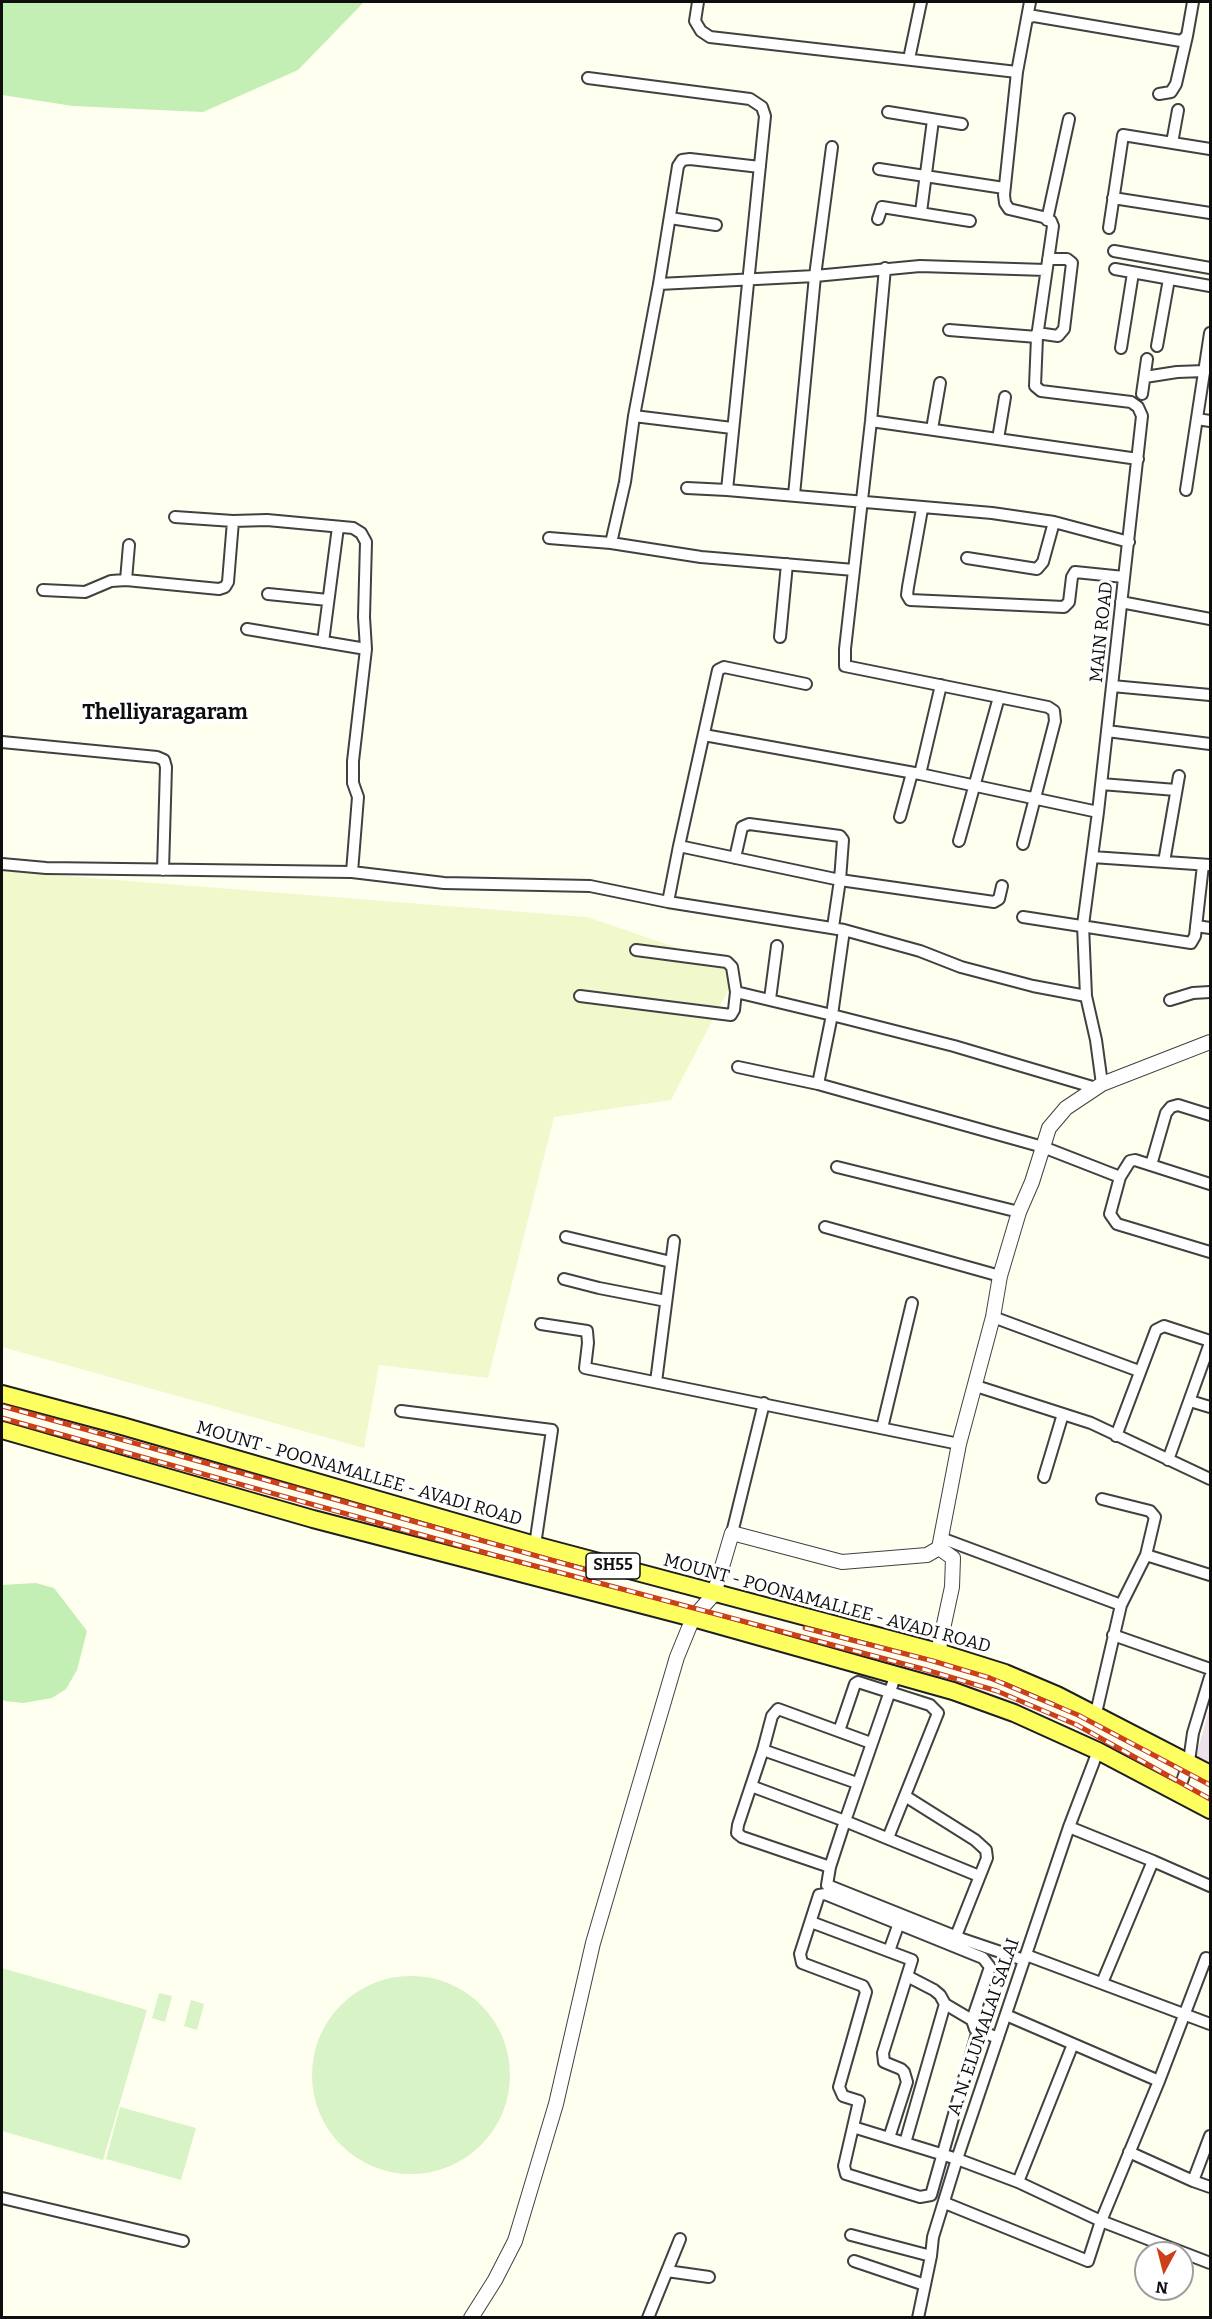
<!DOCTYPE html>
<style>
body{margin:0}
#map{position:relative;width:1212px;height:2319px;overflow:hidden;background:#feffef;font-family:Bitter,serif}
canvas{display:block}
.frame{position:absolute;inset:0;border:3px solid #0e0e0e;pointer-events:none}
.north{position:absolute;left:1134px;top:2241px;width:60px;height:60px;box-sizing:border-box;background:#fff;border:2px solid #9f9f9f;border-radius:50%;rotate:187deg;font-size:16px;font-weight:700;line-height:24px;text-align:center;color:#0e0e0e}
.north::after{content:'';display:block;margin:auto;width:21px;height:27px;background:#cb3f19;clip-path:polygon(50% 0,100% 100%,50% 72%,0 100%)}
</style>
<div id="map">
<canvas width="1212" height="2319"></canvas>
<div class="frame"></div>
<div class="north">N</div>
</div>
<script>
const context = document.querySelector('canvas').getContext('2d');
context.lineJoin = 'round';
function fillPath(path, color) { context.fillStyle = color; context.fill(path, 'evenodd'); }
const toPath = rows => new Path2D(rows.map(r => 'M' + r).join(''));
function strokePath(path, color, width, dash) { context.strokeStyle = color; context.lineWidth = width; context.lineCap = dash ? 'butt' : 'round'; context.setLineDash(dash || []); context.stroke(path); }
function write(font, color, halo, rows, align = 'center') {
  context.font = font + ' Bitter,serif'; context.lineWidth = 6; context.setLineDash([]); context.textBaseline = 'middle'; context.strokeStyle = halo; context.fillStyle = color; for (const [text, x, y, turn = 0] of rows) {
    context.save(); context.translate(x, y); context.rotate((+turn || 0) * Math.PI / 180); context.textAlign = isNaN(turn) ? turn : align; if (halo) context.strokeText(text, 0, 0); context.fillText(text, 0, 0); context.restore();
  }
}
fillPath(toPath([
 [1210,1707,1210,1764,1196,1756]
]), '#ede1eb');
fillPath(toPath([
 [2,871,587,917,739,969,671,1100,554,1117,488,1378,379,1365,364,1448,2,1347]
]), '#f0f8cc');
fillPath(toPath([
 [2,2,364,2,298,70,203,112,73,106,2,95],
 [36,1583,54,1588,87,1631,77,1670,66,1689,52,1698,23,1703,5,1701,2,1699,2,1585]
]), '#c3eeb4');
fillPath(toPath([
 [2,1968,147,2010,103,2160,2,2131],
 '312 2075a99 99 0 1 1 198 0a99 99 0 1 1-198 0Z',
 [159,1993,172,1996,165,2022,152,2018],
 [191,2000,204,2004,197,2030,184,2026],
 [120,2107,196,2128,181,2180,106,2159]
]), '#d8f4c7');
const minor = toPath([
 [698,2,695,21,701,31,710,37,1017,72],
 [1027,18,1030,2],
 [909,59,921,2],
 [588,78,750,99,762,107,765,116,727,490,992,513,1054,522,1129,542],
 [1159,94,1171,92,1176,84,1187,36],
 [888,112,962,124],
 [1172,143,1178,110],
 [879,169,1004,188],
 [1113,198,1210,213],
 [921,212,933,120],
 [670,218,716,225],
 [878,219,882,207,970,221],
 [1047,220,1069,119],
 [1109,228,1123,135,1210,149],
 [1114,251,1210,268],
 [885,268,871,421,845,649,845,666,1048,707,1054,711,1055,721,1023,844],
 [1115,269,1210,286],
 [659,284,815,276,920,266,1046,270],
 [949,330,1037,337],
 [1037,333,1058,336,1064,329,1072,263,1067,259,1048,259],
 [1157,346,1169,279],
 [1121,348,1133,273],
 [1145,377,1177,372,1205,371],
 [1142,394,1147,359],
 [634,416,659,284,678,166,682,160,690,159,760,167],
 [1197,419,1210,421],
 [871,421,1138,459],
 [932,429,940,383],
 [998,439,1005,397],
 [687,488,727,490],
 [1186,490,1210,333],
 [794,495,815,276,832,147],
 [922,509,908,587,907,595,910,600,1064,607,1069,602,1072,577,1075,572,1124,577],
 [175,517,233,521],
 [549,538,611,543,701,557,854,570],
 [611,543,625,482,634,416,732,428],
 [967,558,1037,569,1043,562,1054,522],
 [126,580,129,545],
 [43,590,85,592,111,581,126,580,219,589,225,587,228,582,233,521,267,520,353,528,361,533,366,542,364,617,366,649,353,761,353,783,358,797,352,872],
 [268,594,328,600],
 [1121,602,1210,619],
 [247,629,366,649],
 [780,637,787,564],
 [323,642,338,527],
 [806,684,724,667,718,670,679,846,840,880,833,927],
 [1112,686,1210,695],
 [1107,731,1210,744],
 [704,735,920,774,1098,812],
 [2,742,157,757,164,760,166,767,163,870],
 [920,774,941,685],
 [1101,784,1176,790],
 [900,817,912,773],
 [959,841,999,697],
 [1092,857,1210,865],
 [735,858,742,827,749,824,840,836,843,840,840,880,994,902,999,899,1002,886],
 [1164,862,1179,776],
 [2,864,46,868,352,872,444,883,590,886,668,902,844,930,920,951,961,967,1033,986,1086,996],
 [668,902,679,846],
 [1023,917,1191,943,1195,936,1203,865],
 [1196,926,1210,928],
 [844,930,832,1015,954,1046,1096,1088],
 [636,950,727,962,732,967,736,992],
 [580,996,731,1015,734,1010,736,992,832,1015,818,1084],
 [770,999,777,946],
 [1170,1000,1193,993,1210,992],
 [738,1067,818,1084,1043,1147,1120,1177],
 [1102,1084,1096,1040,1086,996,1083,925,1098,812,1142,416,1138,407,1131,402,1041,391,1035,386,1037,337,1053,226,1051,221,1043,217,1009,209,1005,203,1004,195,1017,72,1027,18,1034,16,1181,41,1187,36,1193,2],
 [1151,1165,1166,1113,1171,1107,1178,1105,1210,1115],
 [837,1167,1019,1212],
 [1210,1184,1135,1160,1130,1161,1120,1177,1110,1214,1117,1224,1210,1252],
 [825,1227,1000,1276],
 [566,1237,671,1262],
 [564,1279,599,1288,666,1301],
 [993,1317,1139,1371],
 [541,1324,587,1331,588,1343,585,1368,959,1444],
 [656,1382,674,1241],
 [976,1386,1091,1423,1210,1479],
 [1190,1401,1210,1407],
 [401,1411,552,1430,535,1545],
 [882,1428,912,1303],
 [1116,1436,1156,1330,1164,1326,1210,1341],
 [1168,1460,1210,1343],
 [1044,1477,1063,1414],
 [732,1533,764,1403],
 [941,1538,1121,1605],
 [1146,1555,1210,1575],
 [1113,1635,1210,1669],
 [896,1674,845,1821,979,1876],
 [1096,1713,1121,1605,1146,1555,1155,1517,1150,1511,1102,1499],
 [839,1731,855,1684,858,1682,930,1705,938,1713,888,1838],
 [763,1750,857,1783],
 [751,1786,738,1825,737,1833,742,1837,830,1867,827,1885,962,1939,1024,1960],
 [1178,1793,1189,1761,1193,1733,1210,1677],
 [905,1796,975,1840,986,1850,987,1858,956,1936],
 [1069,1827,1153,1861,1102,1983],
 [1153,1861,1210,1886],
 [830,1867,845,1821,751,1786,763,1750,772,1716,778,1709,871,1743],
 [811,1922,912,1960,883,2053,884,2062,901,2069,904,2072,907,2082,889,2138],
 [889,1951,899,1923],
 [1026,1955,1210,2024],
 [907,1976,934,1990,940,1995,945,2004,972,2020,975,2029,998,2038],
 [1006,2015,1159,2081],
 [972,2020,990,1967,983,1958,825,1894,819,1895,800,1954,802,1963,863,1986,866,1992,839,2087,843,2096,859,2101,844,2166,846,2174,920,2197,931,2195,978,2030],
 [853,2127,957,2159,1018,2182,1101,2221,1210,2263],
 [905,2143,945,2004],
 [1129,2152,1193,2181,1210,2136],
 [1193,2181,1210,2187],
 [1018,2182,1073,2044],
 [2,2198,183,2241],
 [945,2203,1088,2261,1101,2221,1159,2081,1206,1958,1210,1960],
 [851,2235,931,2256],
 [854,2261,925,2285],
 [667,2271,709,2277],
 [648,2318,680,2239],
 [918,2318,931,2256,933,2237,957,2159,1069,1827,1098,1751]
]);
const tertiary = toPath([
 [939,1548,959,1444,993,1317,1000,1276,1019,1212,1032,1182,1049,1128,1066,1108,1102,1084,1210,1042],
 [938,1652,952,1587,953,1558,939,1548],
 [471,2318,495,2280,515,2241,556,2104,593,1943,677,1657,693,1618,714,1594,732,1533,842,1562,927,1555,939,1548]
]);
const primary = toPath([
 [2,1394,122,1426,535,1545,938,1652,1005,1673,1057,1695,1210,1774],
 [2,1430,313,1519,693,1618,953,1691,1014,1713,1098,1751,1210,1810]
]);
strokePath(minor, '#414141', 14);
strokePath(tertiary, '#414141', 16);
strokePath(primary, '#1f1f1f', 20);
strokePath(minor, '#fff', 10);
strokePath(tertiary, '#fff', 14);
strokePath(primary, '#fcff5f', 16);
const rail = toPath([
 [2,1406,594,1572],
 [2,1418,494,1555,923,1669,997,1691,1077,1725,1210,1799],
 [805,1628,933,1661,990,1678,1078,1715,1210,1785]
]);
strokePath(rail, '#cb3f19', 5);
strokePath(rail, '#fff', 3, [9]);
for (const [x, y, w] of [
 [613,1566,54]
]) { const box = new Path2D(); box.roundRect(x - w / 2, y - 13, w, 26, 4.5); context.fillStyle = '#fff'; context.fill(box); strokePath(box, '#0e0e0e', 1.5); }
write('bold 16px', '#0e0e0e', null, [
 ["SH55",613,1566]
]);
write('18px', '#0e0e0e', '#fff', [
 ["MAIN ROAD",1102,632,-84],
 ["MOUNT - POONAMALLEE - AVADI ROAD",359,1474,16],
 ["MOUNT - POONAMALLEE - AVADI ROAD",827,1604,15],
 ["A. N. ELUMALAI SALAI",984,2027,-71]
]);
write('bold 21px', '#0e0e0e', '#fff', [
 ["Thelliyaragaram",165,713]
]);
</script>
